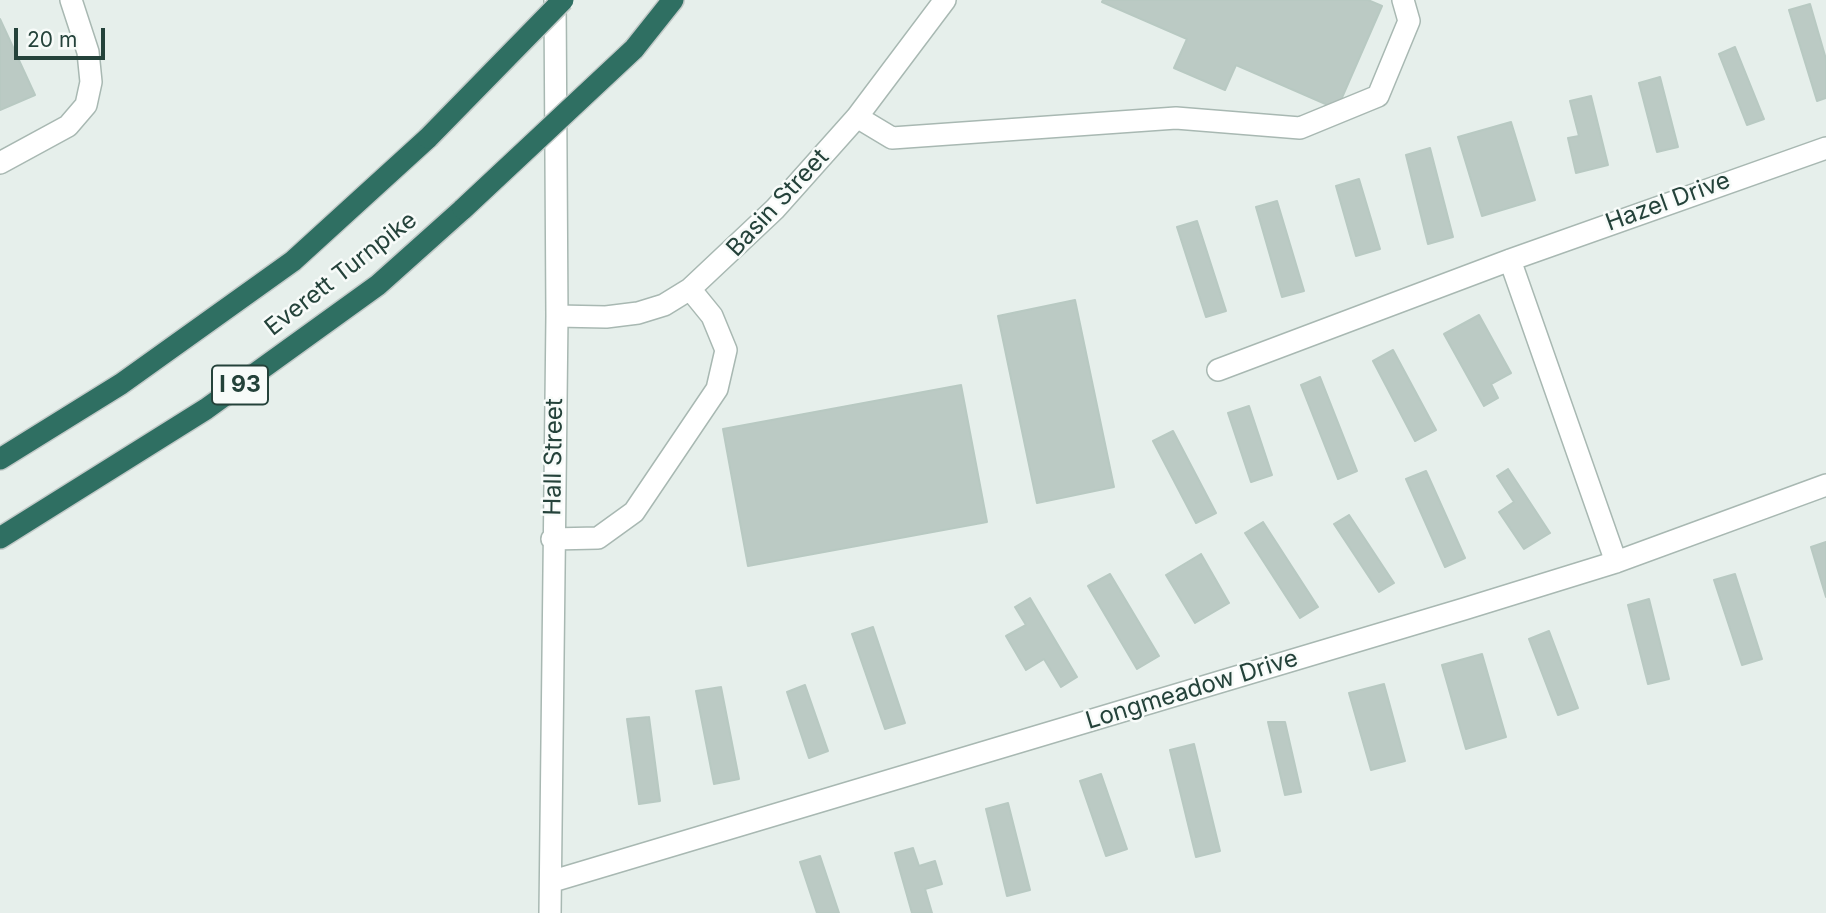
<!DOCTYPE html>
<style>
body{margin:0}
#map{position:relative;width:1826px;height:913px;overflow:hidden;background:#e6efeb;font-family:Inter,sans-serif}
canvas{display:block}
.scale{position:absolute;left:14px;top:28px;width:91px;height:32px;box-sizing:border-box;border:4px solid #24423a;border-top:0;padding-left:9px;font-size:21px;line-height:24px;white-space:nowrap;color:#24423a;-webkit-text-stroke:5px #f7fbf9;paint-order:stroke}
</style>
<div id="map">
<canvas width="1826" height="913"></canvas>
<div class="scale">20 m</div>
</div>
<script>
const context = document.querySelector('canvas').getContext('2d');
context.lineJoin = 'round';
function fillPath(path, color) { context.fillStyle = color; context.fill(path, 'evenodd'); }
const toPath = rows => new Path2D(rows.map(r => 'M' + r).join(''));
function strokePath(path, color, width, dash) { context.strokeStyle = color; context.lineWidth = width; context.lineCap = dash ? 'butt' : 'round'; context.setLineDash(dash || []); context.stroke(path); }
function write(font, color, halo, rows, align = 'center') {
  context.font = font + ' Inter,sans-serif'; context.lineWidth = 5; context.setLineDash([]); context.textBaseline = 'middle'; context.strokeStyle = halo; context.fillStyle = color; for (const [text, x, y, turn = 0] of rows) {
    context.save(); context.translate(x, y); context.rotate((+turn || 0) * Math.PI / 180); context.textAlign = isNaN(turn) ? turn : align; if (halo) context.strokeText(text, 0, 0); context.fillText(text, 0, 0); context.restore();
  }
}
const building = toPath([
 [1103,0,1368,0,1382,6,1337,109,1236,65,1225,90,1174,68,1187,39,1102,2,1103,0],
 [1810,4,1826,59,1826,98,1817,101,1789,10,1810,4],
 [0,19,35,95,0,110,0,19],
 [1735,47,1764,119,1747,125,1719,54,1735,47],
 [1660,77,1678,147,1657,152,1639,83,1660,77],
 [1591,96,1608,165,1576,173,1568,138,1579,136,1570,101,1591,96],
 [1511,122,1535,200,1482,216,1458,137,1511,122],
 [1430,148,1453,237,1428,244,1406,155,1430,148],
 [1359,179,1380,249,1356,256,1336,186,1359,179],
 [1277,201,1304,291,1282,297,1256,207,1277,201],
 [1197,221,1226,311,1206,317,1177,227,1197,221],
 [1075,300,1114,487,1037,503,998,316,1075,300],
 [1479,315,1511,373,1491,384,1498,398,1484,406,1444,334,1479,315],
 [1393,350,1436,430,1415,441,1373,361,1393,350],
 [1320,377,1357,471,1338,479,1301,385,1320,377],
 [961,385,987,522,748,566,723,429,961,385],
 [1249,406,1272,475,1251,482,1228,413,1249,406],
 [1173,431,1216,513,1196,523,1153,441,1173,431],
 [1508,469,1550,533,1524,549,1499,512,1514,502,1497,476,1508,469],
 [1426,471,1465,558,1445,567,1406,479,1426,471],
 [1349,515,1394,583,1379,592,1334,524,1349,515],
 [1263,522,1318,607,1300,618,1245,533,1263,522],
 [1826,542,1826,597,1811,547,1826,542],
 [1201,554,1229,603,1195,623,1166,575,1201,554],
 [1110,574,1159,656,1137,669,1088,586,1110,574],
 [1735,574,1762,659,1742,665,1714,580,1735,574],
 [1030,598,1077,677,1061,687,1044,659,1026,670,1006,636,1026,625,1015,607,1030,598],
 [1649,599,1669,679,1648,684,1628,605,1649,599],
 [873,627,905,723,885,729,852,634,873,627],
 [1549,631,1578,708,1558,715,1529,639,1549,631],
 [1482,654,1506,737,1466,749,1442,665,1482,654],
 [1384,684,1405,761,1371,770,1349,693,1384,684],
 [805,685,828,751,809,758,787,692,805,685],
 [721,687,739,779,714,784,696,691,721,687],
 [649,717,660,801,639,804,627,719,649,717],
 [1268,722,1285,722,1301,792,1285,795,1268,722],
 [1194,744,1220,851,1196,857,1170,750,1194,744],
 [1101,774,1127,849,1106,856,1080,781,1101,774],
 [1008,803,1030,890,1007,896,986,809,1008,803],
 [913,848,919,866,935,861,942,884,925,889,932,913,912,913,895,853,913,848],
 [820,856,839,913,817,913,800,862,820,856]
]);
fillPath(building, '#bbcac4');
strokePath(building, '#b8c9c2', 2);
const minor = toPath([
 [857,117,892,138,1176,118,1300,128,1378,96,1409,21,1403,0],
 [0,163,68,126,86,105,91,82,88,52,71,0],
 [1510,260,1616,562],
 [557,316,606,317,638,313,664,305,690,289,775,209,857,117,945,0],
 [1218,370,1510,260,1826,148],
 [552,539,598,538,634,512,717,389,726,350,712,316,690,289],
 [553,881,1464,609,1616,562,1826,485],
 [550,913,557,316,555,0]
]);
const highway = toPath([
 [634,49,673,0],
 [0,459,121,384,293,261,428,138],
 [0,538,206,409,378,285,463,209]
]);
strokePath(minor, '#a8b8b2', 24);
strokePath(highway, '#c2cac8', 24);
strokePath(minor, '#fff', 21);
strokePath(highway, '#2f6f62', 21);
const highwayBridge = toPath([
 [428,138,563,0],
 [463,209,634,49]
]);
strokePath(highwayBridge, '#c2cac8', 24, []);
strokePath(highwayBridge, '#2f6f62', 21);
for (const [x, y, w] of [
 [240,385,56]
]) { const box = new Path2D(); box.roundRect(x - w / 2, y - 19.5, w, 39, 5); context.fillStyle = '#f7fbf9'; context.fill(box); strokePath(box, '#24423a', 2); }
write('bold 23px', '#24423a', null, [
 ["I 93",240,385]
]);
write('24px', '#24423a', '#f7fbf9', [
 ["Hazel Drive",1668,202,-20],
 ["Basin Street",778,203,-47],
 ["Everett Turnpike",341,274,-38],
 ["Hall Street",554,457,-89],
 ["Longmeadow Drive",1192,690,-17]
]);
</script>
